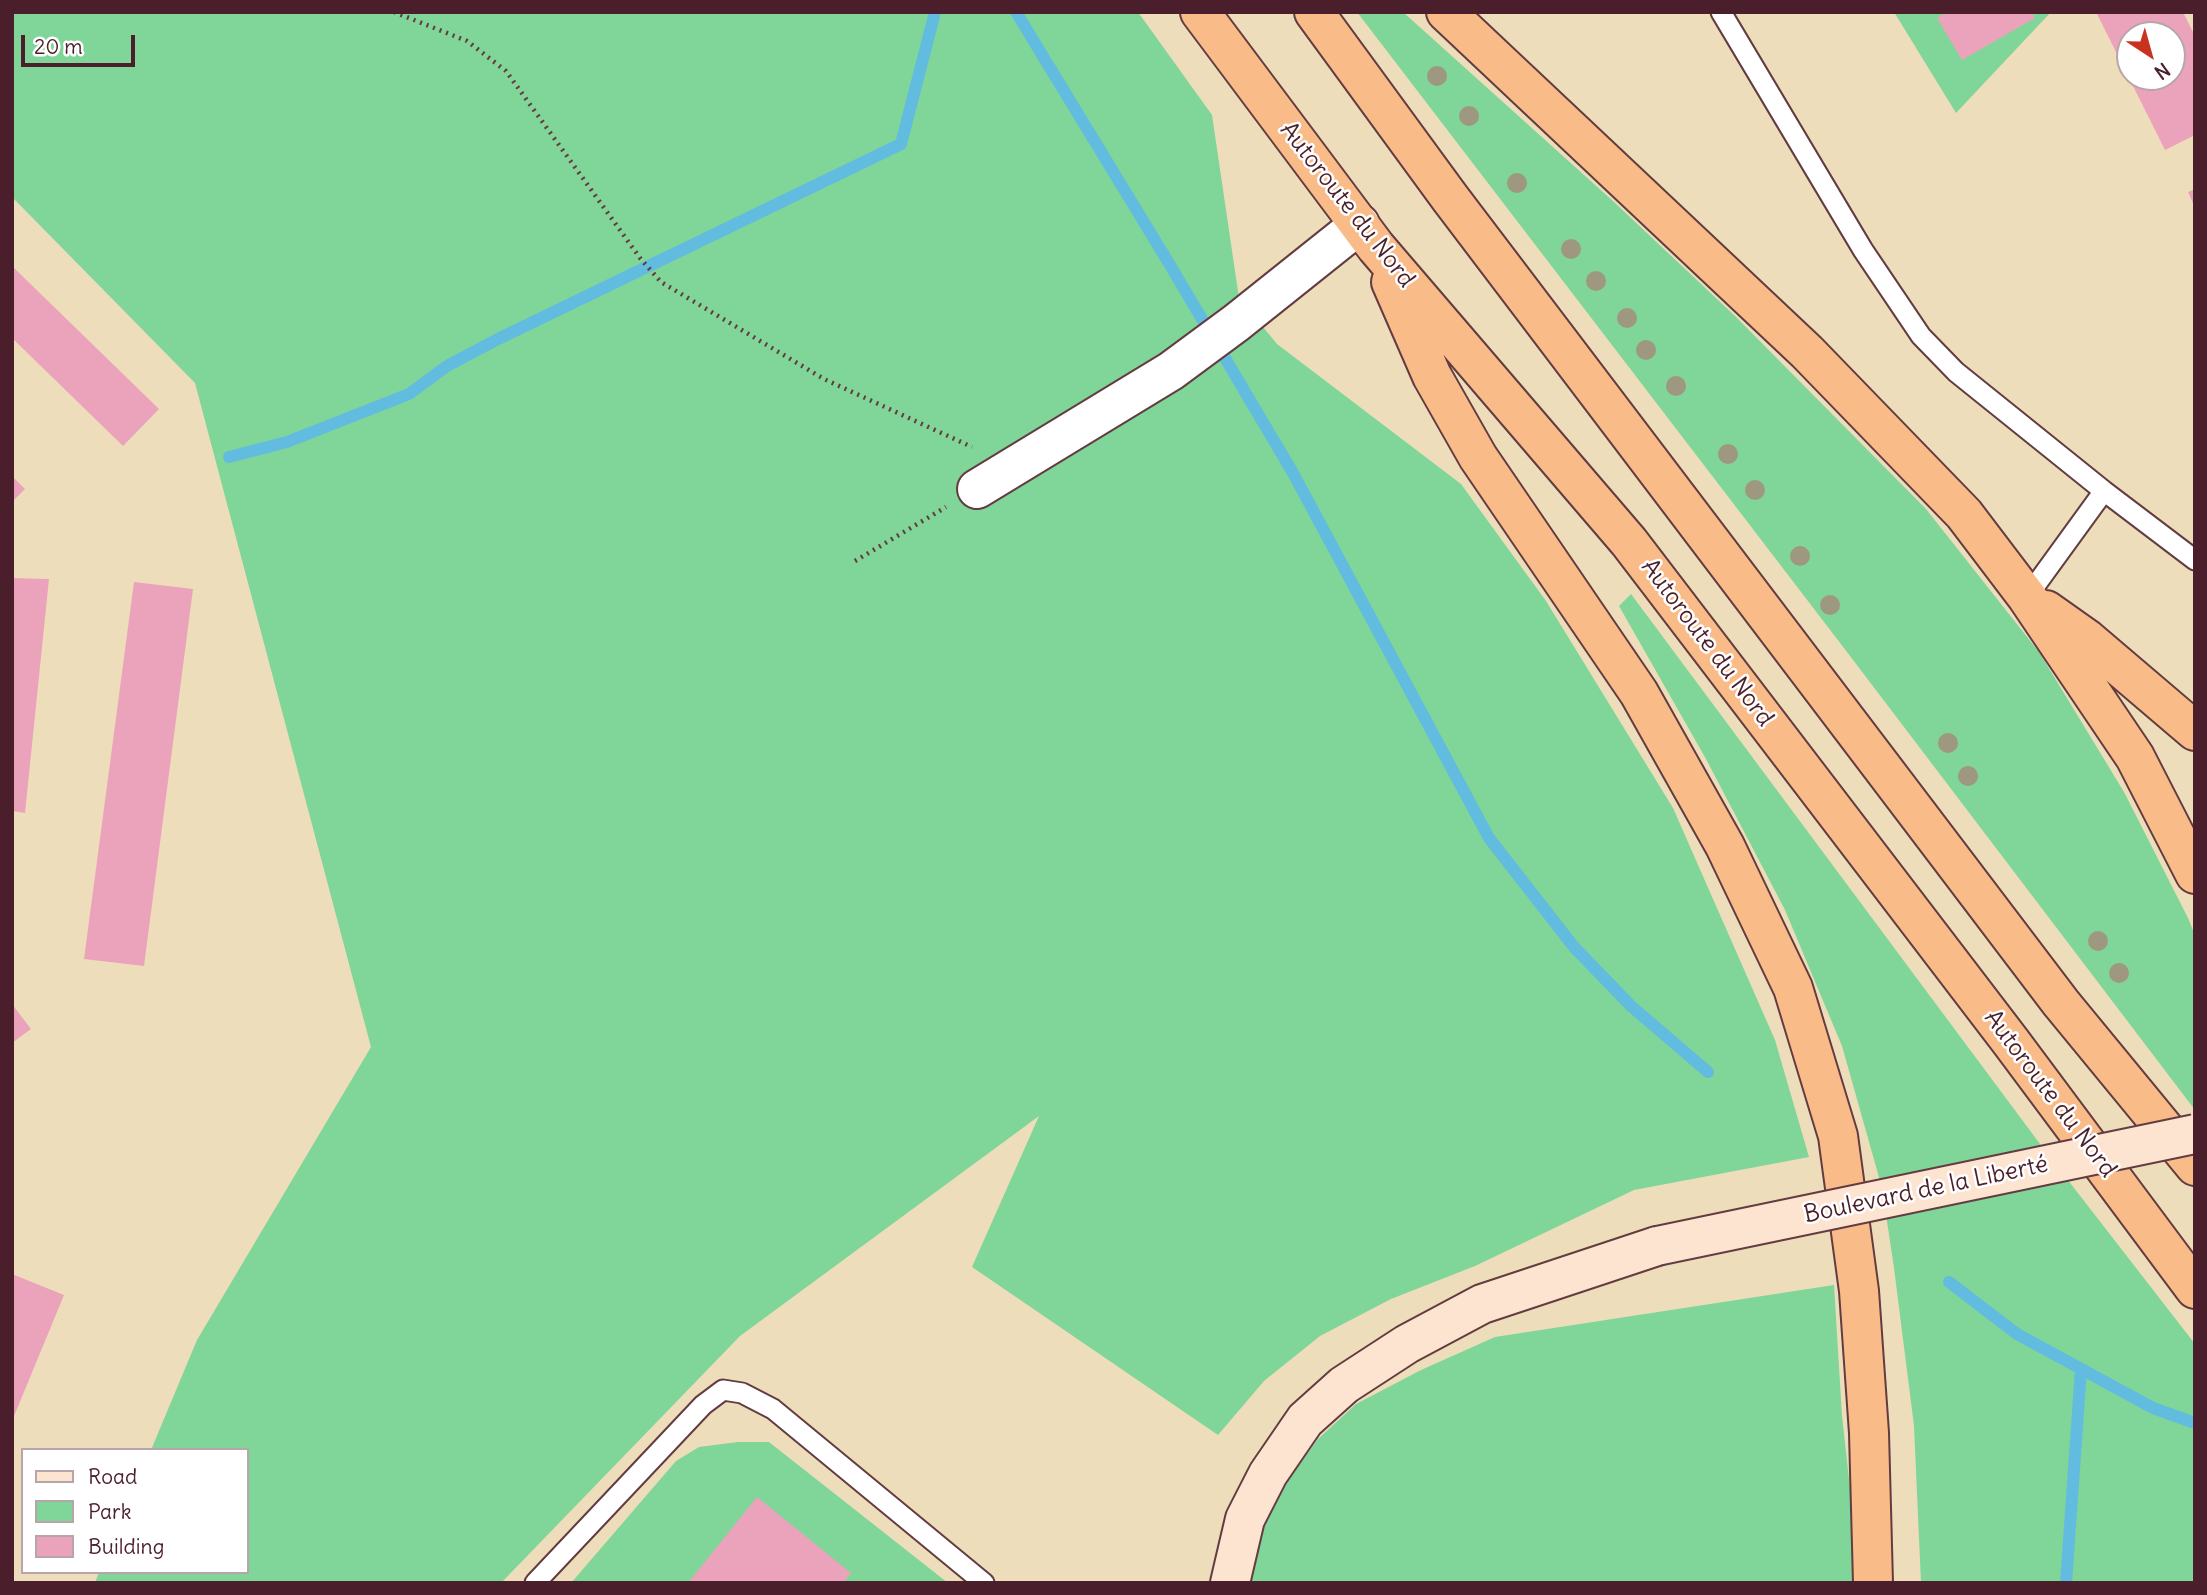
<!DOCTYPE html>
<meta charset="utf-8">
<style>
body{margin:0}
#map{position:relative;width:2207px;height:1595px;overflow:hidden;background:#edb;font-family:Delius,sans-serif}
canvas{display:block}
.frame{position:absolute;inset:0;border:14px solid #4a1f2b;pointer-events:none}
.legend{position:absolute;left:21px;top:1448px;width:228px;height:126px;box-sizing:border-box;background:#fff;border:2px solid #b7a5aa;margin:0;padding:9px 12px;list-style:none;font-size:21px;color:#4a1f2b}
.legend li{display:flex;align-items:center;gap:14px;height:35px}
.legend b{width:35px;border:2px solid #b7a5aa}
.north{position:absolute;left:2116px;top:21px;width:70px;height:70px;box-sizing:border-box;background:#fff;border:2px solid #b7a5aa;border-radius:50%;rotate:144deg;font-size:19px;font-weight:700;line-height:28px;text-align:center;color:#4a1f2b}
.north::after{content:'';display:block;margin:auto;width:24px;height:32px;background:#c8321e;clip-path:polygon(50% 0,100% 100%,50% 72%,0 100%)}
.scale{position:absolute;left:21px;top:35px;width:114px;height:32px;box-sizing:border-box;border:4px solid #4a1f2b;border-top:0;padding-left:9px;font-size:21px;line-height:24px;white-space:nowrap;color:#4a1f2b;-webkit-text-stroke:5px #fff;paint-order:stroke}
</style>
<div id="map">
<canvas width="2207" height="1595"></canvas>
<div class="frame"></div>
<ul class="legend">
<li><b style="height:9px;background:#fde4d0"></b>Road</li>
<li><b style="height:19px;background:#80d599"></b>Park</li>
<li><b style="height:19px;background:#eba3bb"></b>Building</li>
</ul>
<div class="north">N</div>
<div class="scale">20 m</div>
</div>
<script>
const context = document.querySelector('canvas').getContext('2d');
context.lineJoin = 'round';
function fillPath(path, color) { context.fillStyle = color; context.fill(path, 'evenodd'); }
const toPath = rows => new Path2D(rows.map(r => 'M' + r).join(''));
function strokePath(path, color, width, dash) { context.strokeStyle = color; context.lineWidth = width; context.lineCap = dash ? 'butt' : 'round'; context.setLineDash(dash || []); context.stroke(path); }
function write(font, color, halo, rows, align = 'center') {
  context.font = font + ' Delius,sans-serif'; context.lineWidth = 5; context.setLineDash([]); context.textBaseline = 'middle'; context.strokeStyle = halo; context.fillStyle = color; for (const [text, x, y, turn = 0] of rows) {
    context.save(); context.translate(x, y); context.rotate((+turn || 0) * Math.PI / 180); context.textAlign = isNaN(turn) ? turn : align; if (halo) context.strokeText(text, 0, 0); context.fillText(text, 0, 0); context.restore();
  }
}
fillPath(toPath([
 [12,12,1138,12,1212,115,1239,298,1277,344,1461,484,1546,601,1673,808,1775,1040,1809,1157,1634,1190,1475,1266,1391,1299,1320,1336,1264,1381,1218,1435,972,1267,1039,1116,740,1336,501,1583,95,1583,99,1572,247,1572,247,1450,151,1450,197,1340,371,1047,195,383,12,197],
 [1357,12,1403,12,1614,202,1735,316,1926,509,2039,652,2124,792,2188,918,2195,935,2195,1110,1847,652],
 [1894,12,2051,12,1956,113],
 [1631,594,2043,1148,2195,1344,2195,1583,1921,1583,1914,1426,1894,1268,1882,1188,1842,1046,1785,910,1706,759,1619,606],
 [1834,1285,1842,1416,1860,1578,1858,1583,1249,1583,1264,1524,1289,1479,1318,1439,1356,1404,1421,1370,1495,1337],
 [738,1442,769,1442,948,1583,571,1583,676,1461,699,1447]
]), '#80d599');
strokePath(toPath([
 [1016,12,1170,265,1293,473,1489,838,1574,947,1631,1006,1708,1072],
 [229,457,287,442,409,394,447,366,498,339,901,144,935,12],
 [1949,1282,2017,1334,2153,1408,2195,1423],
 [2066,1583,2081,1369]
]), '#62bcdf', 12);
fillPath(toPath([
 [1947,12,2032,12,2035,18,1962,60,1937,18],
 [2096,12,2183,12,2195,36,2195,135,2165,150],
 [2130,35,2172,35,2172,77,2130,77],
 [2195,189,2195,208,2188,192],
 [12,266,159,409,123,446,12,338],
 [12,476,25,489,12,502],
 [12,578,49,579,25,813,12,811],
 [134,582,193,589,144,966,84,959],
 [12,1004,31,1029,12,1043],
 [12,1274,64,1295,12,1421],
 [757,1497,851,1573,843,1583,688,1583]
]), '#eba3bb');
const lane = toPath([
 [1721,12,1863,250,1921,336,1956,372,2104,491,2195,560],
 [2027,597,2104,491],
 [535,1583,703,1405,723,1390,742,1393,773,1409,984,1583]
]);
const street = toPath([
 [977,489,1171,371,1236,323,1360,224]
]);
const secondary = toPath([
 [1230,1583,1245,1519,1268,1474,1305,1420,1344,1385,1407,1344,1482,1304,1657,1246]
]);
const highway = toPath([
 [1200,12,1376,247,1629,542,2011,1042,2195,1289],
 [1314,12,1450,198,2061,1003,2195,1166],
 [1446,12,1807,352,1964,514,2027,597,2135,757,2195,874],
 [1391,282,1432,376,1478,457,1639,693,1725,846,1793,988,1838,1136,1859,1291,1869,1433,1873,1583],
 [2046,610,2087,639,2195,731]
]);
strokePath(lane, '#633c41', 23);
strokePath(street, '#633c41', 42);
strokePath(secondary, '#633c41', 42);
strokePath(highway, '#633c41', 42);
strokePath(toPath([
 [394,12,467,41,506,71,640,258,661,282,824,379,972,447],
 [855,561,946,507]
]), '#633c41', 4.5, [2, 5]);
strokePath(lane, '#fff', 19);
strokePath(street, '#fff', 38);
strokePath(secondary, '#fde4d0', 38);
strokePath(highway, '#f9bc89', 38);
const secondaryBridge = toPath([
 [1657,1246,2195,1134]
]);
strokePath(secondaryBridge, '#633c41', 42, []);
strokePath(secondaryBridge, '#fde4d0', 38);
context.fillStyle = '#9e9881';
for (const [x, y] of [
 [1437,76],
 [1469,116],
 [1517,183],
 [1571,249],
 [1596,281],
 [1627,318],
 [1646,350],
 [1676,386],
 [1728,454],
 [1755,490],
 [1800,556],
 [1830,605],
 [1948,743],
 [1968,776],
 [2098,941],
 [2119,973]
]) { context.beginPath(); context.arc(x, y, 10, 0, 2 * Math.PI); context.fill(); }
write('24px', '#4a1f2b', '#fff', [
 ["Autoroute du Nord",1347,205,52],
 ["Autoroute du Nord",1707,643,53],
 ["Autoroute du Nord",2050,1094,53],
 ["Boulevard de la Liberté",1926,1190,-12]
]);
</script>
